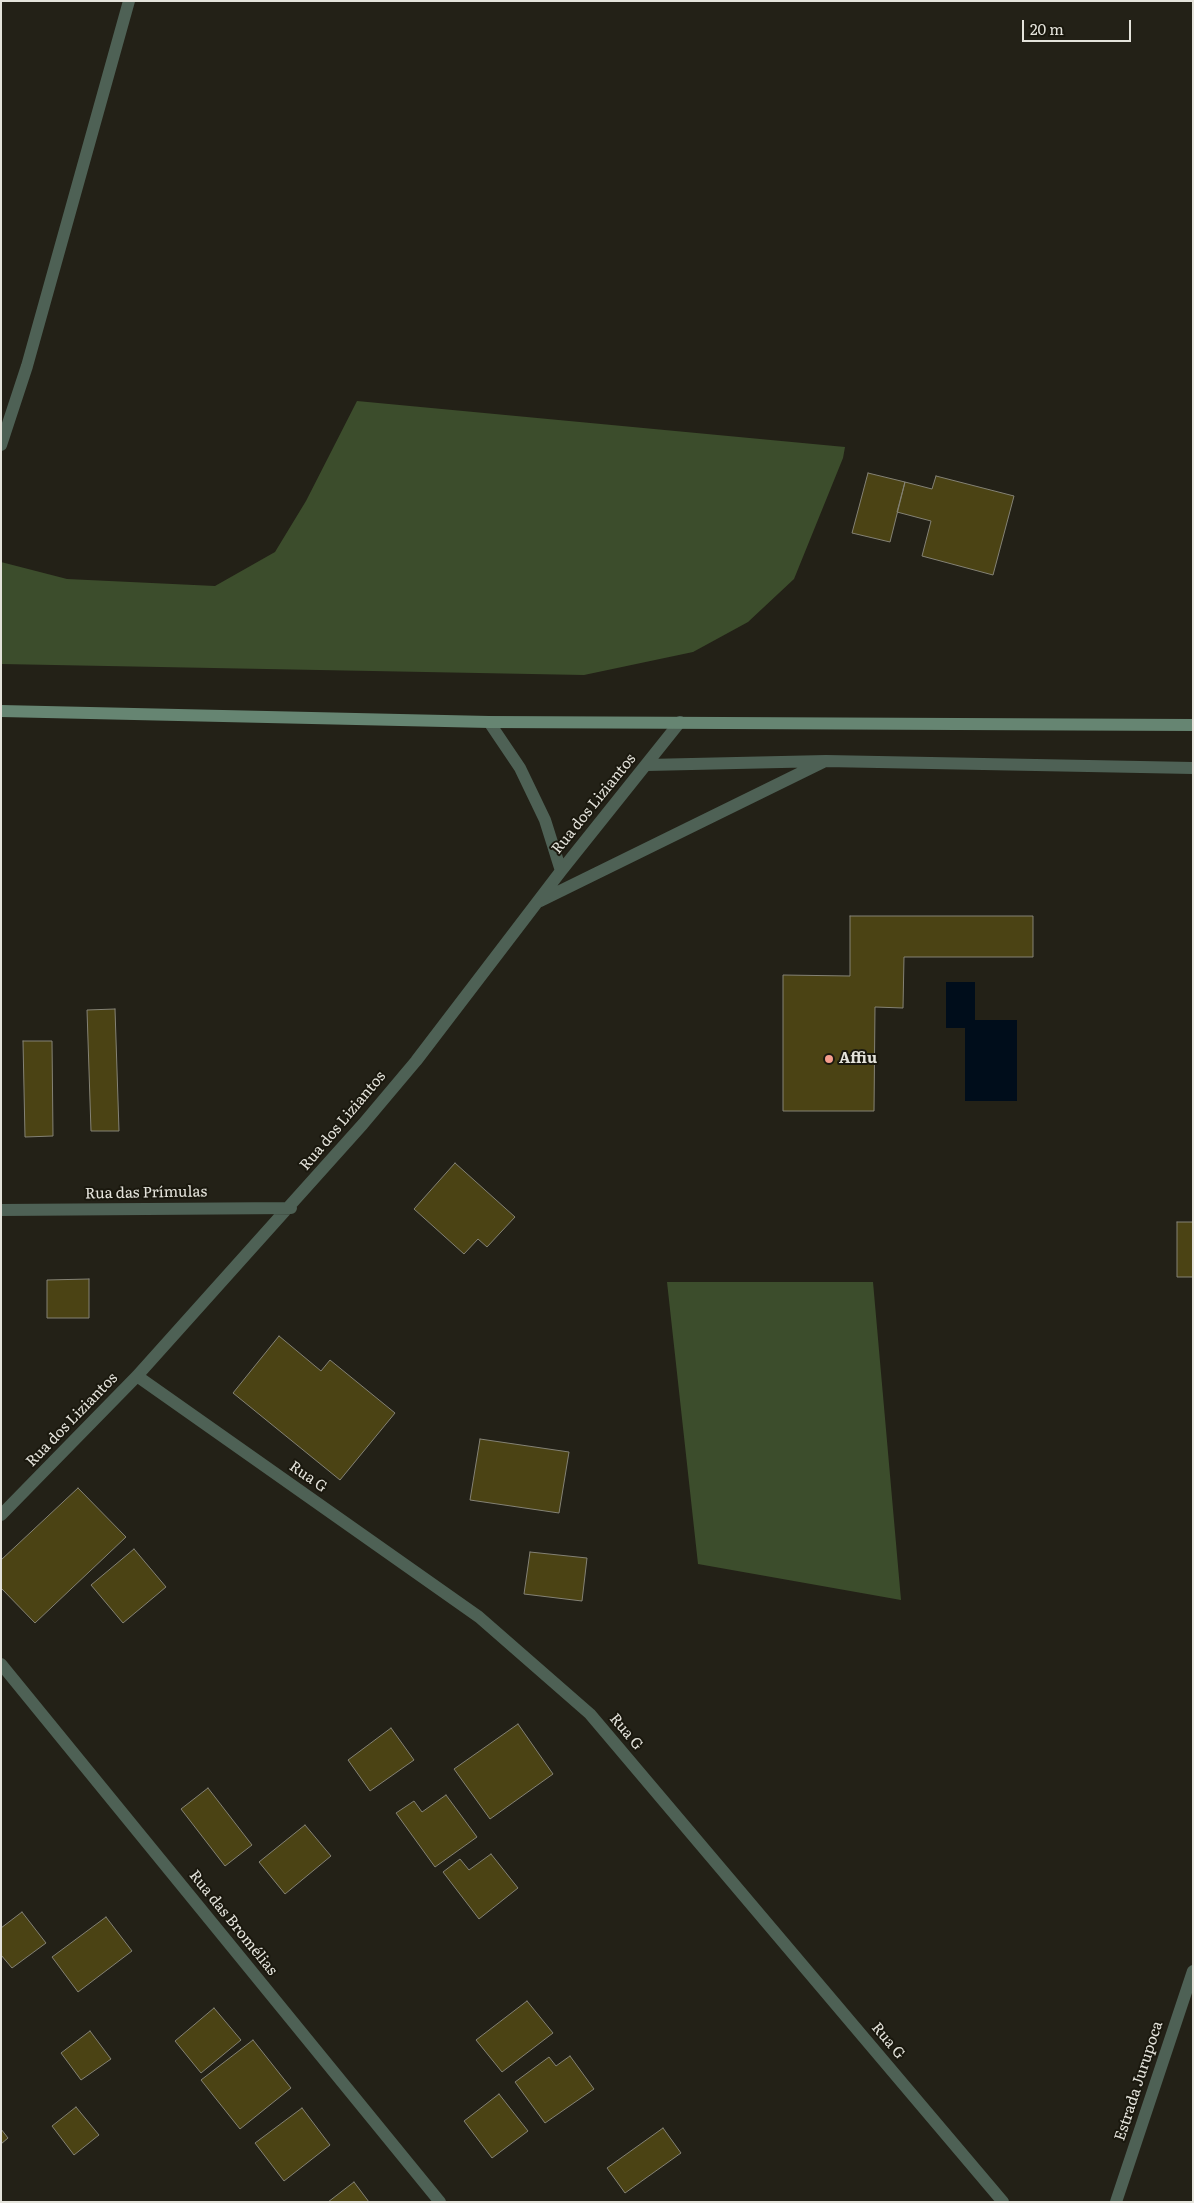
<!DOCTYPE html>
<meta charset="utf-8">
<style>
body{margin:0}
#map{position:relative;width:1194px;height:2203px;overflow:hidden;background:#232117;font-family:Literata,serif}
canvas{display:block}
.frame{position:absolute;inset:0;border:2px solid #e4e3db;pointer-events:none}
.scale{position:absolute;left:1022px;top:20px;width:109px;height:22px;box-sizing:border-box;border:2px solid #e4e3db;border-top:0;padding-left:6px;font-size:15px;line-height:18px;white-space:nowrap;color:#e4e3db;-webkit-text-stroke:4px #1a180e;paint-order:stroke}
</style>
<div id="map">
<canvas width="1194" height="2203"></canvas>
<div class="frame"></div>
<div class="scale">20 m</div>
</div>
<script>
const context = document.querySelector('canvas').getContext('2d');
context.lineJoin = 'round';
function fillPath(path, color) { context.fillStyle = color; context.fill(path, 'evenodd'); }
const toPath = rows => new Path2D(rows.map(r => 'M' + r).join(''));
function strokePath(path, color, width, dash) { context.strokeStyle = color; context.lineWidth = width; context.lineCap = dash ? 'butt' : 'round'; context.setLineDash(dash || []); context.stroke(path); }
function write(font, color, halo, rows, align = 'center') {
  context.font = font + ' Literata,serif'; context.lineWidth = 4; context.setLineDash([]); context.textBaseline = 'middle'; context.strokeStyle = halo; context.fillStyle = color; for (const [text, x, y, turn = 0] of rows) {
    context.save(); context.translate(x, y); context.rotate((+turn || 0) * Math.PI / 180); context.textAlign = isNaN(turn) ? turn : align; if (halo) context.strokeText(text, 0, 0); context.fillText(text, 0, 0); context.restore();
  }
}
fillPath(toPath([
 [357,401,845,447,843,458,794,579,748,622,693,652,584,675,1,664,1,562,67,579,215,586,275,552,306,501],
 [667,1282,873,1282,901,1600,698,1564]
]), '#3c4d2c');
fillPath(toPath([
 [946,982,975,982,975,1020,1017,1020,1017,1101,965,1101,965,1028,946,1028]
]), '#000d1b');
const building = toPath([
 [868,473,905,482,890,542,852,533,868,473],
 [936,476,1014,496,993,575,922,556,931,521,897,512,905,482,932,489,936,476],
 [850,916,1033,916,1033,957,904,957,903,1008,875,1007,874,1111,783,1111,783,975,850,976,850,916],
 [115,1009,119,1131,91,1131,87,1010,115,1009],
 [23,1041,52,1041,53,1136,25,1137,23,1041],
 [455,1163,515,1217,487,1247,478,1239,464,1254,414,1209,455,1163],
 [1177,1222,1193,1222,1193,1277,1177,1277,1177,1222],
 [89,1279,89,1318,47,1318,47,1280,89,1279],
 [279,1336,321,1371,330,1360,395,1413,340,1480,233,1393,279,1336],
 [480,1439,569,1452,559,1513,470,1500,480,1439],
 [78,1488,126,1537,35,1623,1,1588,1,1560,78,1488],
 [134,1549,166,1587,123,1623,91,1585,134,1549],
 [530,1552,587,1558,582,1601,524,1594,530,1552],
 [518,1724,553,1774,490,1819,454,1769,518,1724],
 [391,1728,414,1760,370,1791,348,1760,391,1728],
 [208,1788,252,1845,225,1866,181,1809,208,1788],
 [446,1795,477,1837,435,1867,396,1813,414,1801,422,1812,446,1795],
 [305,1825,331,1856,285,1894,259,1862,305,1825],
 [491,1854,518,1888,479,1919,443,1872,460,1859,469,1870,491,1854],
 [22,1912,46,1943,12,1968,1,1955,1,1928,22,1912],
 [106,1917,132,1951,78,1992,52,1957,106,1917],
 [527,2001,553,2033,502,2072,476,2040,527,2001],
 [214,2008,241,2040,201,2073,175,2041,214,2008],
 [90,2031,111,2059,81,2080,61,2053,90,2031],
 [253,2040,291,2088,240,2129,201,2080,253,2040],
 [570,2056,594,2089,545,2123,515,2082,549,2057,556,2066,570,2056],
 [499,2094,528,2131,492,2158,464,2121,499,2094],
 [76,2107,99,2135,74,2155,52,2126,76,2107],
 [302,2108,330,2145,284,2181,255,2143,302,2108],
 [663,2128,681,2153,625,2193,607,2168,663,2128],
 [1,2129,8,2138,1,2144,1,2129],
 [354,2182,369,2202,328,2202,354,2182]
]);
fillPath(building, '#4b4314');
strokePath(building, '#848275', 1);
strokePath(toPath([
 [1,445,27,366,129,1],
 [489,722,520,768,545,820,561,871],
 [647,765,826,761,1193,768],
 [540,901,823,762],
 [1,1210,291,1208],
 [137,1376,479,1617,590,1714,1003,2202],
 [1,1515,137,1376,363,1124,416,1061,561,871,680,722],
 [1,1664,440,2202],
 [1116,2202,1193,1971]
]), '#4e6155', 12);
strokePath(toPath([
 [1,711,489,722,1193,725]
]), '#668572', 12);
for (const [x, y, r, color] of [
 [829,1059,5,"#f59d8d"]
]) { const dot = new Path2D(); dot.arc(x, y, r, 0, 2 * Math.PI); context.fillStyle = color; context.fill(dot); strokePath(dot, '#1a180e', 2); }
write('15px', '#e4e3db', '#1a180e', [
 ["Rua dos Liziantos",594,804,-51],
 ["Rua dos Liziantos",343,1121,-50],
 ["Rua das Prímulas",146,1193,-1],
 ["Rua dos Liziantos",72,1420,-46],
 ["Rua G",308,1477,35],
 ["Rua G",626,1732,50],
 ["Rua das Bromélias",233,1923,51],
 ["Rua G",888,2041,50],
 ["Estrada Jurupoca",1139,2081,-72]
]);
write('bold 15px', '#e4e3db', '#1a180e', [
 ["Affiu",839,1059]
], 'left');
</script>
